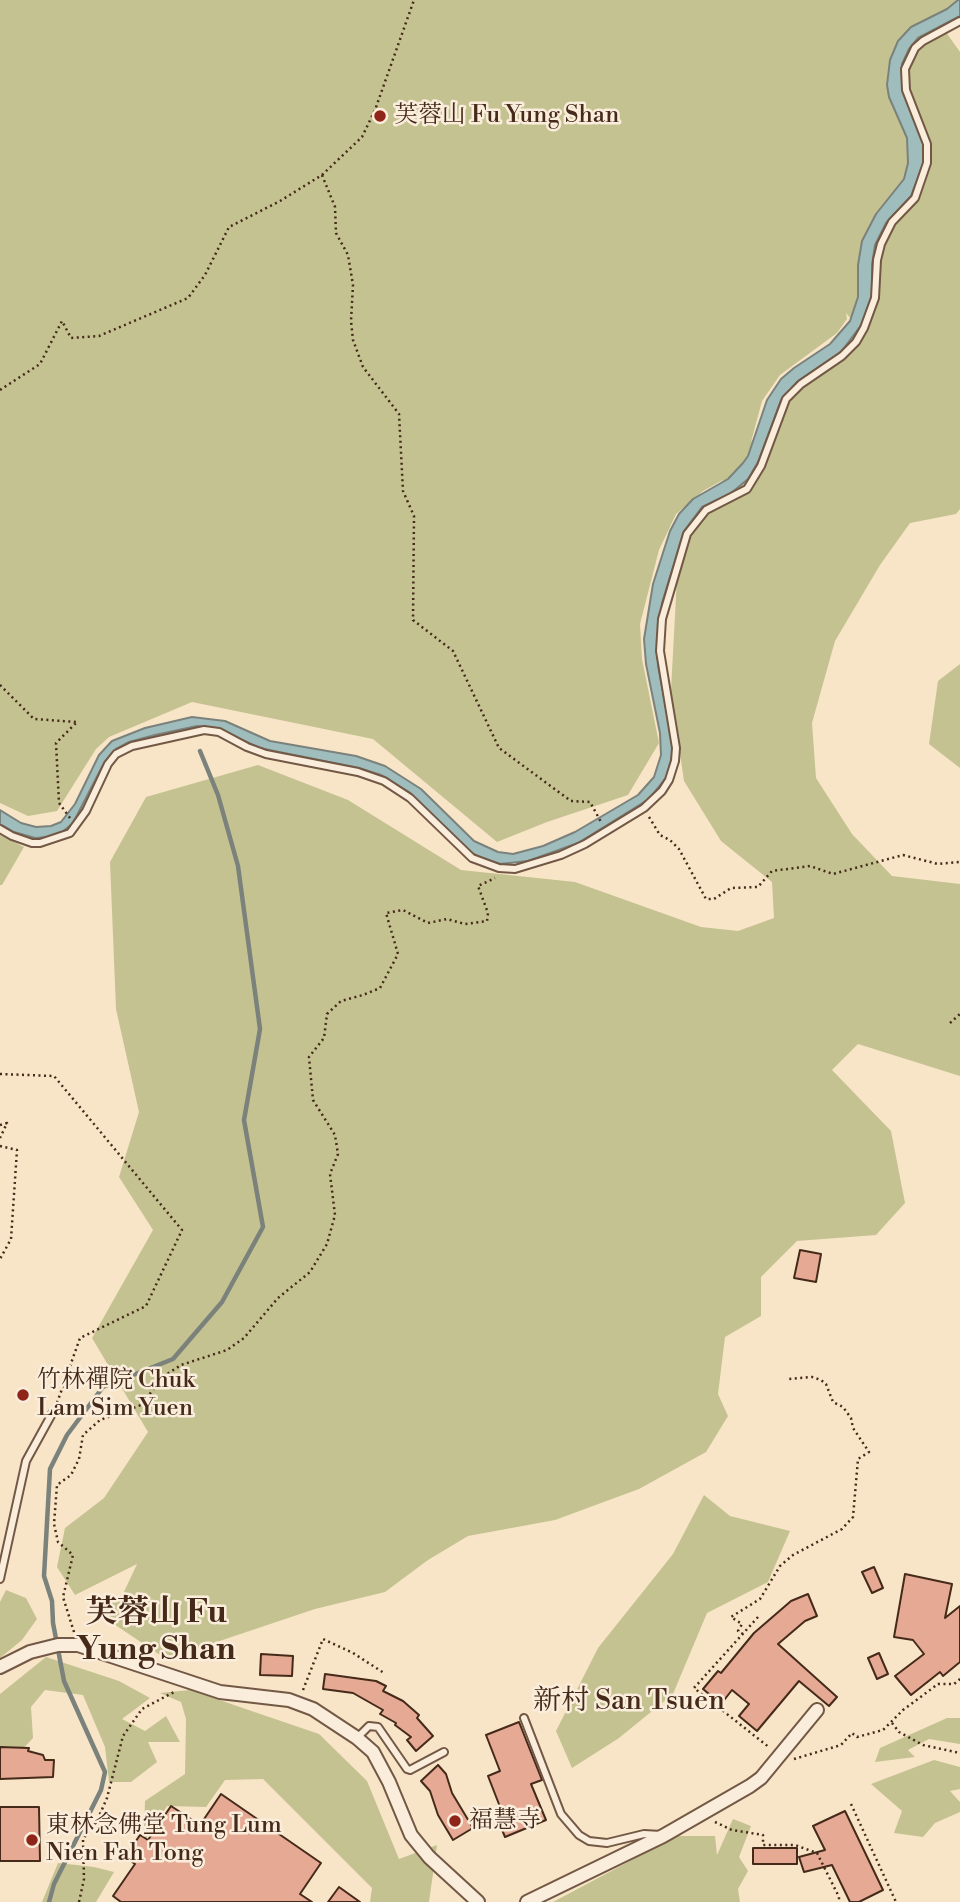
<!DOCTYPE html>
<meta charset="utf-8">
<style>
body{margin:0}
canvas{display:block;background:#f8e4c7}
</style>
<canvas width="960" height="1902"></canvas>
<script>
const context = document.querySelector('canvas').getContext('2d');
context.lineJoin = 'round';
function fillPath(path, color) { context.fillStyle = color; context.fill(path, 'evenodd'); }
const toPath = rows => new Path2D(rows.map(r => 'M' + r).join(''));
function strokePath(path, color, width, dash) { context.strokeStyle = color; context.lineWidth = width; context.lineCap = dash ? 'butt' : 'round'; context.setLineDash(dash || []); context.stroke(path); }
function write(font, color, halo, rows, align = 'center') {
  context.font = font + ' "Libre Bodoni","Noto Serif TC",serif'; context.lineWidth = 5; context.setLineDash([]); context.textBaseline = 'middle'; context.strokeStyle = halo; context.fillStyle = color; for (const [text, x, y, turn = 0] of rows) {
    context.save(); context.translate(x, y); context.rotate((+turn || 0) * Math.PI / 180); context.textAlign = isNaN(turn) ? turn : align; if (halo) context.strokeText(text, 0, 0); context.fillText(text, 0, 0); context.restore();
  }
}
fillPath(toPath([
 [0,0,959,0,943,28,960,52,960,509,956,514,910,523,880,565,835,641,812,723,816,778,852,834,892,876,960,884,960,1076,858,1044,832,1070,891,1131,905,1203,876,1235,797,1241,761,1277,761,1316,725,1337,718,1394,728,1416,706,1452,639,1489,555,1520,468,1536,428,1560,385,1592,315,1609,166,1659,93,1610,123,1594,137,1564,75,1595,57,1567,65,1528,104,1498,148,1432,92,1338,153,1230,119,1177,139,1112,116,1009,110,862,146,797,258,765,348,800,461,870,575,882,701,927,738,931,774,918,772,882,721,841,684,781,671,690,678,559,723,480,703,491,676,514,659,550,640,624,642,659,659,743,628,795,547,822,497,842,373,739,192,702,109,737,96,749,57,811,28,816,0,803],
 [846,313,858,327,793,385,751,442,762,401,780,375,837,333,847,319],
 [960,664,960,768,929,744,938,681],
 [0,835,24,847,2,885,0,885],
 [704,1495,730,1516,790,1531,768,1582,707,1613,673,1694,619,1738,572,1768,556,1731,598,1648,673,1554],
 [6,1590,26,1598,37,1619,22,1640,0,1658,0,1602],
 [46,1657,119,1681,150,1698,122,1719,145,1731,166,1716,180,1742,148,1742,157,1762,131,1782,109,1782,105,1747,83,1695,45,1690,31,1707,33,1738,17,1755,0,1750,0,1694],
 [190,1690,319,1734,367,1781,399,1859,437,1845,429,1902,370,1902,372,1888,263,1779,225,1780,206,1807,167,1806,137,1853,144,1829,145,1801,185,1774,186,1719,181,1702,160,1693],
 [947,1718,960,1718,960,1744,929,1739,908,1750,915,1757,875,1762,880,1748],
 [934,1760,960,1767,960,1789,950,1791,960,1802,960,1812,935,1823,923,1837,894,1833,902,1811,871,1784],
 [733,1819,751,1826,739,1857,748,1871,738,1889,740,1902,553,1902,677,1836,715,1836,717,1855],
 [58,1863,94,1867,114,1872,96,1902,42,1902]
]), '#c5c291');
const water = toPath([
 [958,0,960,0,960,16,918,38,909,49,902,64,902,90,919,130,923,143,923,164,911,196,886,223,875,245,872,265,872,296,862,324,841,352,798,381,781,400,758,462,748,479,730,494,702,507,684,531,662,603,657,646,658,665,672,740,672,757,666,778,649,799,578,843,528,861,500,864,481,858,469,851,409,792,381,775,359,768,259,748,220,729,197,726,155,735,129,742,116,749,104,763,73,823,61,833,49,837,35,838,14,832,0,824,0,810,21,823,36,827,51,826,61,822,75,804,99,755,112,741,145,728,192,717,225,721,270,741,356,756,385,766,421,789,474,841,498,852,513,854,543,846,575,832,638,795,654,777,661,755,660,733,646,664,644,639,653,584,670,531,679,514,693,499,728,479,743,463,748,456,767,400,781,379,794,368,830,344,850,321,858,297,858,265,862,241,876,214,904,179,908,163,907,138,889,97,887,85,890,60,898,41,911,27,947,9,958,0]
]);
fillPath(water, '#9fbdbd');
strokePath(water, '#7b827c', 2);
strokePath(toPath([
 [49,1902,54,1884,101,1790,105,1772,64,1681,53,1623,52,1601,44,1576,50,1469,67,1435,103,1387,173,1359,222,1302,263,1227,244,1120,260,1029,238,866,218,795,200,751]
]), '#7b827c', 4.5);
const building = toPath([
 [800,1250,821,1254,816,1282,794,1278,800,1250],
 [874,1567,883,1588,872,1593,862,1572,874,1567],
 [905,1574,952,1584,945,1618,960,1606,960,1662,943,1676,940,1672,911,1695,895,1676,924,1654,913,1640,894,1637,905,1574],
 [808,1594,817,1616,805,1621,778,1644,837,1697,829,1706,799,1681,757,1731,739,1716,749,1704,732,1690,721,1704,703,1689,718,1671,721,1673,754,1633,791,1601,808,1594],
 [879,1653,888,1674,877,1679,868,1658,879,1653],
 [261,1654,293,1656,292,1676,260,1675,261,1654],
 [325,1674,376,1681,386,1686,383,1691,403,1701,419,1715,417,1718,433,1736,416,1751,407,1740,411,1737,395,1725,396,1723,380,1714,383,1710,353,1693,323,1689,325,1674],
 [519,1722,542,1780,531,1784,546,1820,505,1837,496,1815,502,1812,488,1776,500,1771,486,1735,519,1722],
 [0,1747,29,1748,28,1751,43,1755,45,1760,54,1760,53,1777,0,1779,0,1747],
 [438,1765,446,1774,452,1793,473,1828,453,1840,438,1815,430,1791,421,1781,438,1765],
 [221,1794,321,1863,300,1894,312,1902,121,1902,113,1896,135,1864,125,1857,140,1835,148,1840,171,1806,200,1825,221,1794],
 [0,1807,39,1807,40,1861,0,1861,0,1807],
 [845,1811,883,1890,859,1902,850,1902,832,1865,804,1872,799,1857,825,1850,813,1826,845,1811],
 [753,1848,797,1848,797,1864,753,1864,753,1848],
 [339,1887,360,1902,328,1902,339,1887]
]);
fillPath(building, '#e5a994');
strokePath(building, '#452a1a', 2);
const service = toPath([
 [0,829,12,836,32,843,40,843,70,833,86,811,108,764,116,754,132,746,204,730,219,732,247,747,266,754,358,772,384,781,410,798,472,858,499,868,515,869,561,855,585,844,644,808,662,791,669,780,675,761,676,748,660,651,662,619,687,534,706,510,747,489,761,466,786,399,801,384,842,356,856,342,864,328,875,298,877,260,881,244,892,222,915,198,927,163,927,144,906,90,905,69,915,48,923,41,960,21],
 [0,1579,26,1461,53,1412],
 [524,1718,561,1814,579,1835,589,1841,607,1843,644,1834,661,1835],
 [357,1738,369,1726,378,1727,407,1769,410,1770,444,1752]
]);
const minor = toPath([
 [0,1667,30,1652,58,1645,78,1645,220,1692,289,1700,313,1709,357,1738,373,1752,389,1782,411,1835,429,1857,478,1902],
 [527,1902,663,1836,750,1786,761,1778,817,1710]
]);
strokePath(service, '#725845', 10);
strokePath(minor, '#725845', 16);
strokePath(toPath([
 [322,175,335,207,336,233,348,255,353,285,351,321,353,340,363,367,399,414,403,491,414,516,413,620,453,651,499,748,571,801,590,802,601,822],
 [0,390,40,364,62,321,71,338,99,336,188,298,205,275,229,227,280,201,322,175,362,137,375,110,414,0],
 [0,685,34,719,77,722],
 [649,817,660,835,670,840,679,849,706,899,714,899,731,888,758,887,772,871,810,866,833,874,903,855,938,864,960,862],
 [70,818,59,803,56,743,77,722],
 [950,1023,960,1014],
 [0,1074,54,1076,182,1230,146,1306,80,1338,57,1403],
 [0,1125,7,1123,0,1138],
 [0,1146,17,1150,11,1239,0,1259],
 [758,1617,694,1688,770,1748],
 [74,1632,63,1597,73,1555,58,1542,54,1524,57,1485,71,1475,79,1459,83,1435,100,1420,141,1405,164,1376,181,1365,227,1350,244,1338,278,1298,310,1272,327,1244,335,1215,330,1174,338,1154,335,1135,313,1100,309,1057,324,1038,327,1014,341,1001,363,995,380,988,398,954,386,913,403,910,428,923,447,919,465,924,487,921,488,913,478,886,495,878],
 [743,1634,738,1631,742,1624,731,1617,760,1599,780,1566,793,1555,842,1529,853,1517,858,1459,869,1452,853,1428,851,1418,843,1407,833,1402,826,1384,821,1380,812,1377,788,1379],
 [303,1690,323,1639,353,1653,384,1673],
 [892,1723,899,1732,923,1745,960,1753],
 [794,1759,841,1745,852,1733,857,1737,883,1730,903,1710,938,1684,954,1684,960,1679],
 [851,1804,896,1902],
 [715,1822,732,1830,763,1835,763,1845,795,1845,817,1853,839,1897,839,1902],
 [79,1902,84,1879,83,1839,97,1821,107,1798,123,1736,142,1709,174,1692]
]), '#452a1a', 2.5, [2, 3.5]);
strokePath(service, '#faeddb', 6);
strokePath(minor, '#faeddb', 12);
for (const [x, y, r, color] of [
 [380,116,7,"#8f2418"],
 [23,1395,7,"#8f2418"],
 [455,1821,7,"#8f2418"],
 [32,1840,7,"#8f2418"]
]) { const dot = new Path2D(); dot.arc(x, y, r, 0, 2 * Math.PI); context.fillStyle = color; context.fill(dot); strokePath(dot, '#faeddb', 2.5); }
write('24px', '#452a1a', '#faeddb', [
 ["芙蓉山 Fu Yung Shan",394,116],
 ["竹林禪院 Chuk",37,1381],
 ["Lam Sim Yuen",37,1409],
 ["福慧寺",469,1821],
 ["東林念佛堂 Tung Lum",46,1826],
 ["Nien Fah Tong",46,1854]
], 'left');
write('28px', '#452a1a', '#faeddb', [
 ["新村 San Tsuen",629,1702]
]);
write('bold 32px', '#452a1a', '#faeddb', [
 ["芙蓉山 Fu",156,1614],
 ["Yung Shan",156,1651]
]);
</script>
